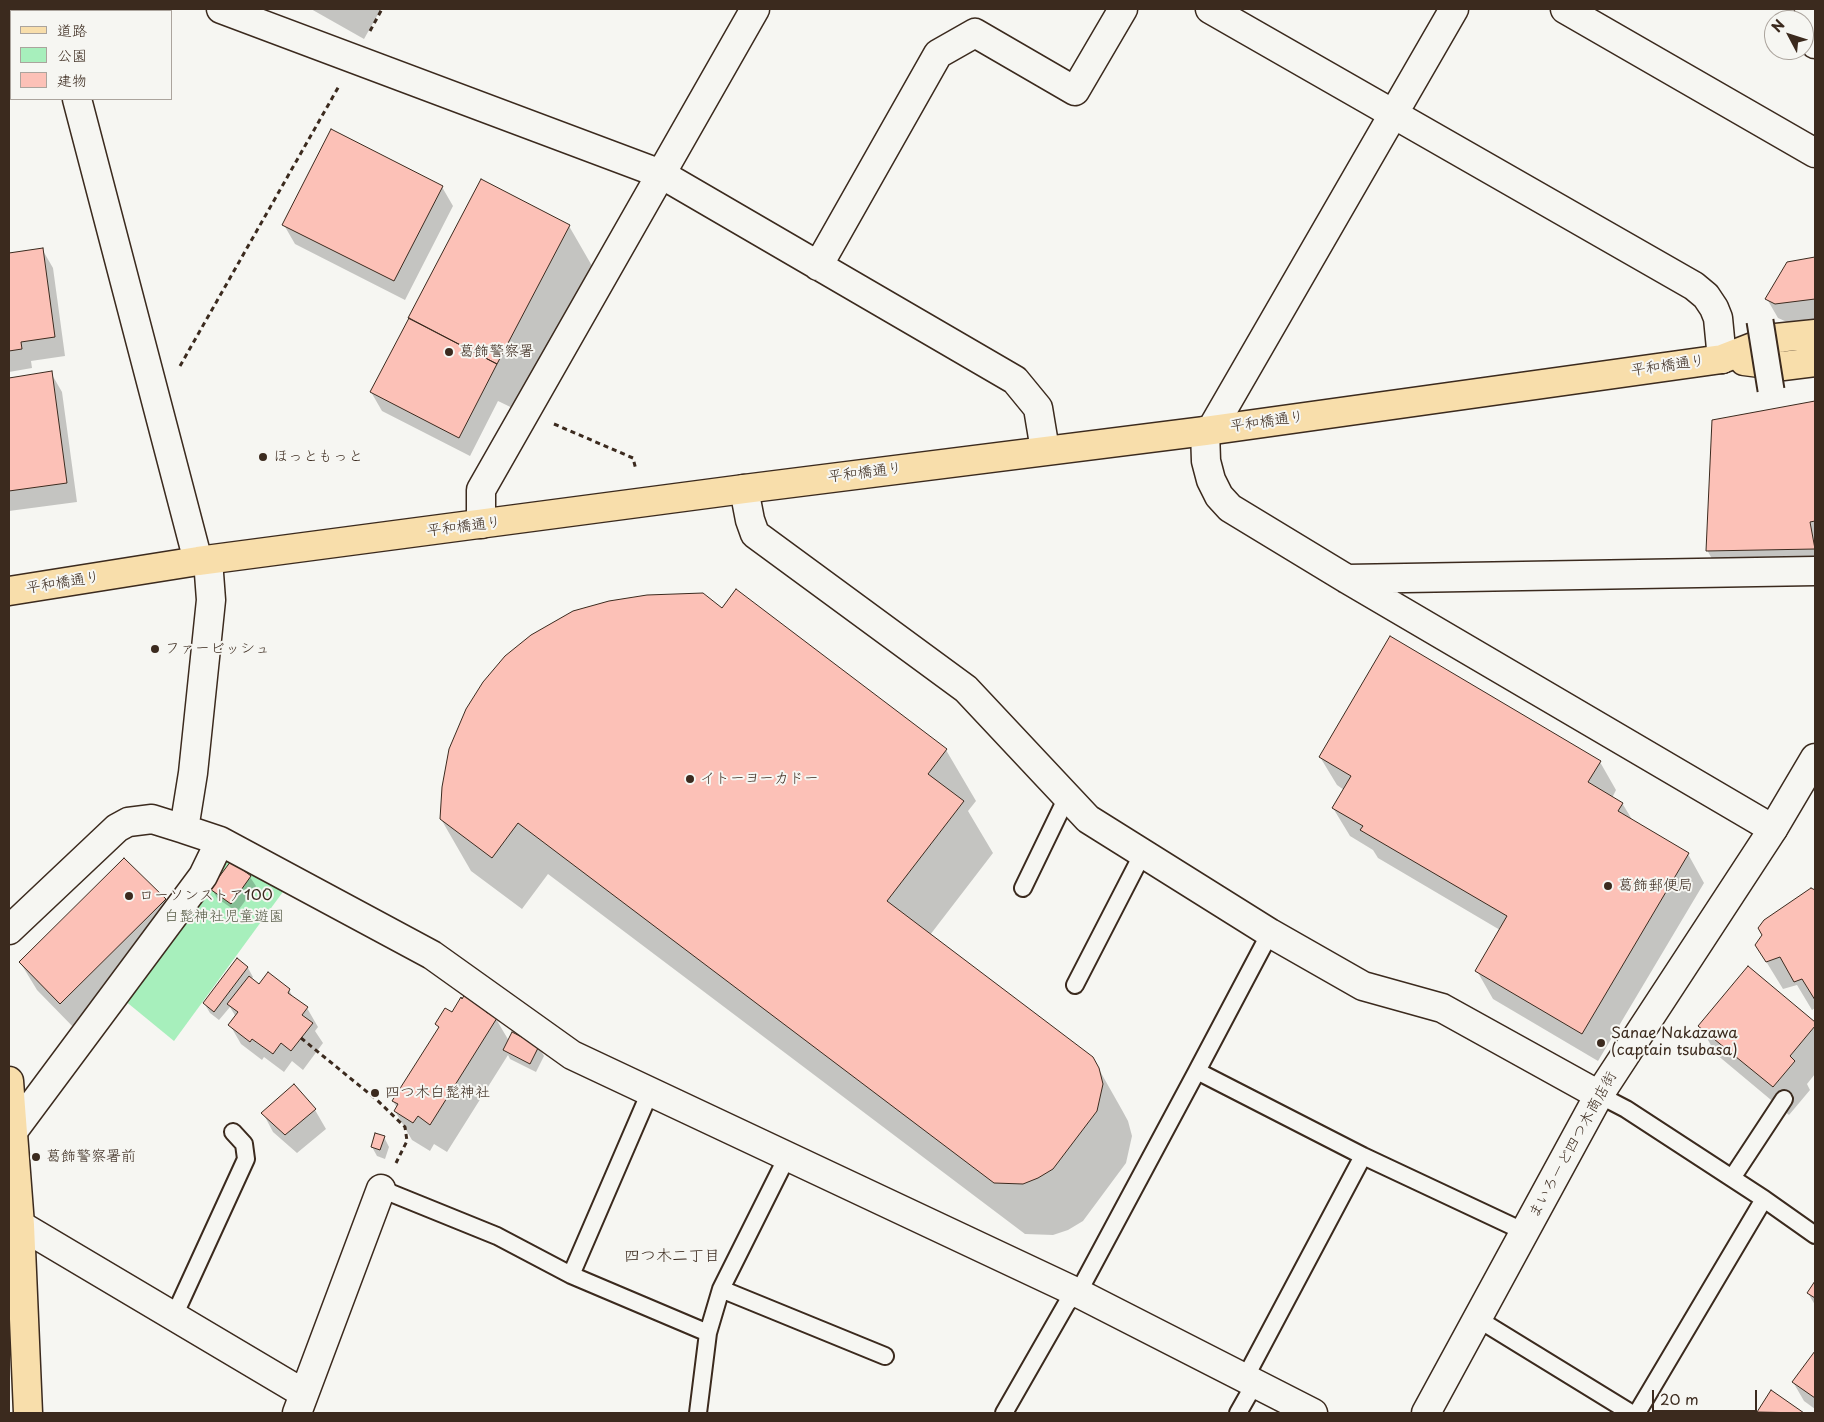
<!DOCTYPE html>
<meta charset="utf-8">
<style>
body{margin:0}
#map{position:relative;width:1824px;height:1422px;overflow:hidden;background:#f6f6f2;font-family:"Playpen Sans","Klee One",sans-serif}
canvas{display:block}
.frame{position:absolute;inset:0;border:10px solid #3b2a1e;pointer-events:none}
.legend{position:absolute;left:10px;top:10px;width:162px;height:90px;box-sizing:border-box;background:#f6f6f2;border:1px solid #aba49d;margin:0;padding:6px 9px;list-style:none;font-size:15px;color:#3b2a1e}
.legend li{display:flex;align-items:center;gap:10px;height:25px}
.legend b{width:25px;border:1px solid #aba49d}
.north{position:absolute;left:1764px;top:10px;width:50px;height:50px;box-sizing:border-box;background:#f6f6f2;border:1px solid #aba49d;border-radius:50%;rotate:310deg;font-size:14px;font-weight:700;line-height:20px;text-align:center;color:#3b2a1e}
.north::after{content:'';display:block;margin:auto;width:18px;height:22px;background:#3b2a1e;clip-path:polygon(50% 0,100% 100%,50% 72%,0 100%)}
.scale{position:absolute;left:1652px;top:1390px;width:105px;height:22px;box-sizing:border-box;border:2px solid #3b2a1e;border-top:0;padding-left:6px;font-size:15px;line-height:18px;white-space:nowrap;color:#3b2a1e;-webkit-text-stroke:4px #f6f6f2;paint-order:stroke}
</style>
<div id="map">
<canvas width="1824" height="1422"></canvas>
<div class="frame"></div>
<ul class="legend">
<li><b style="height:6px;background:#f8deab"></b>道路</li>
<li><b style="height:14px;background:#a7efbc"></b>公園</li>
<li><b style="height:14px;background:#fcc1b7"></b>建物</li>
</ul>
<div class="north">N</div>
<div class="scale">20 m</div>
</div>
<script>
const context = document.querySelector('canvas').getContext('2d');
context.lineJoin = 'round';
function fillPath(path, color) { context.fillStyle = color; context.fill(path, 'evenodd'); }
const toPath = rows => new Path2D(rows.map(r => 'M' + r).join(''));
function strokePath(path, color, width, dash) { context.strokeStyle = color; context.lineWidth = width; context.lineCap = dash ? 'butt' : 'round'; context.setLineDash(dash || []); context.stroke(path); }
function write(font, color, halo, rows, align = 'center') {
  context.font = font + ' "Playpen Sans","Klee One",sans-serif'; context.lineWidth = 4; context.setLineDash([]); context.textBaseline = 'middle'; context.strokeStyle = halo; context.fillStyle = color; for (const [text, x, y, turn = 0] of rows) {
    context.save(); context.translate(x, y); context.rotate((+turn || 0) * Math.PI / 180); context.textAlign = isNaN(turn) ? turn : align; if (halo) context.strokeText(text, 0, 0); context.fillText(text, 0, 0); context.restore();
  }
}
fillPath(toPath([
 [229,856,285,889,174,1041,124,1000]
]), '#a7efbc');
fillPath(toPath([
 [311,9,381,9,364,39],
 [442,187,453,206,405,300,295,244,284,225],
 [569,226,599,278,527,415,498,401,470,456,382,411,371,392],
 [42,249,53,268,65,356,31,361,32,368,9,372,9,254],
 [1815,258,1815,319,1787,322,1778,318,1767,299,1788,263],
 [51,373,62,392,77,502,9,511,9,379],
 [1815,402,1815,586,1728,587,1707,550,1713,421],
 [723,610,946,750,976,801,968,811,993,853,930,935,1092,1057,1122,1110,1128,1121,1132,1136,1126,1163,1083,1221,1068,1230,1053,1235,1025,1234,548,874,522,909,471,871,441,819],
 [1320,757,1600,762,1616,790,1612,798,1622,803,1633,821,1688,854,1704,883,1598,1061,1493,999,1477,971,1500,930,1378,858,1373,850,1350,836,1333,808,1344,790,1337,785],
 [231,863,250,877,256,886,237,912,217,898,212,889],
 [1812,890,1815,891,1815,1008,1812,1010,1797,985,1783,989,1756,945],
 [165,900,181,929,77,1031,37,990,20,962],
 [238,960,248,968,253,977,251,979,259,986,289,990,294,999,307,1008,318,1027,315,1031,323,1043,303,1070,292,1061,284,1072,264,1057,262,1060,241,1044,230,1025,236,1017,230,1007,219,1020,210,1013,204,1003],
 [1748,968,1815,1023,1815,1074,1807,1084,1810,1090,1789,1115,1716,1054,1700,1026],
 [488,1010,492,1017,496,1019,509,1041,539,1047,544,1056,536,1072,510,1059,508,1055,447,1152,434,1144,430,1151,412,1140,395,1111,397,1108,393,1101,439,1028,437,1024,452,1014],
 [294,1085,315,1110,326,1129,297,1153,273,1132,263,1113],
 [384,1137,389,1147,385,1159,377,1156,372,1147],
 [1815,1283,1815,1305,1808,1293],
 [1815,1353,1815,1409,1804,1401,1793,1382],
 [1772,1391,1802,1413,1759,1413]
]), '#0003');
const building = toPath([
 [331,129,443,186,394,281,282,225,331,129],
 [481,179,570,225,497,364,408,318,481,179],
 [43,248,55,337,21,342,22,349,9,351,9,253,43,248],
 [1815,257,1815,299,1775,304,1765,299,1787,262,1815,257],
 [409,318,497,364,459,438,370,392,409,318],
 [52,371,67,483,9,491,9,378,52,371],
 [1815,401,1815,521,1810,522,1815,549,1706,551,1712,420,1815,401],
 [736,589,947,749,928,774,964,801,887,901,1093,1057,1099,1068,1103,1084,1097,1111,1053,1169,1038,1178,1023,1184,994,1183,518,823,492,858,440,819,442,787,449,749,466,709,483,682,505,656,531,635,573,611,609,601,647,595,703,593,722,608,736,589],
 [1390,636,1601,761,1588,782,1623,803,1618,811,1689,853,1582,1034,1475,971,1507,916,1360,830,1363,826,1332,808,1351,776,1319,757,1390,636],
 [124,858,166,899,60,1004,19,962,124,858],
 [231,861,251,876,231,904,210,889,231,861],
 [1811,888,1815,890,1815,1000,1802,979,1794,982,1780,957,1766,962,1755,945,1762,935,1758,928,1764,920,1811,888],
 [237,958,248,967,214,1012,203,1003,237,958],
 [1748,966,1815,1022,1815,1026,1790,1056,1795,1061,1773,1087,1698,1026,1748,966],
 [268,972,290,989,288,993,308,1007,302,1015,313,1023,291,1051,281,1043,273,1054,252,1039,250,1042,228,1025,238,1012,227,1004,249,976,259,984,268,972],
 [466,992,489,1009,486,1012,497,1018,430,1125,418,1116,413,1123,394,1111,398,1104,392,1101,439,1027,435,1024,445,1008,452,1012,461,997,462,999,466,992],
 [512,1032,539,1046,530,1064,503,1050,512,1032],
 [294,1084,316,1109,285,1135,261,1113,294,1084],
 [375,1133,385,1136,380,1150,371,1147,375,1133],
 [1815,1281,1815,1298,1807,1293,1815,1281],
 [1815,1351,1815,1398,1792,1382,1815,1351],
 [1771,1390,1804,1413,1757,1412,1771,1390]
]);
fillPath(building, '#fcc1b7');
strokePath(building, '#3b2a1e', 1);
const service = toPath([
 [1023,888,1067,797],
 [1270,933,1197,1071,1363,1156,1525,1232],
 [1075,985,1143,853],
 [1599,1095,1626,1109,1764,1199,1815,1235],
 [1732,1178,1784,1099],
 [381,1189,497,1236,571,1275,708,1333],
 [571,1275,650,1092],
 [721,1289,885,1356],
 [174,1316,246,1159,244,1144,233,1132],
 [1478,1319,1631,1413],
 [1245,1378,1363,1156],
 [698,1413,708,1333,721,1289,787,1157],
 [1004,1413,1067,1303,1078,1293,1197,1071],
 [1238,1413,1255,1383],
 [1637,1413,1764,1199]
]);
const minor = toPath([
 [53,9,54,11],
 [221,9,661,174,1015,380,1038,408,1045,450],
 [1210,9,1694,286,1706,296,1714,308,1718,318,1722,359],
 [1565,9,1815,153],
 [1809,9,1815,44],
 [77,99,198,561],
 [818,266,938,54,975,33,1075,91,1123,9],
 [1211,430,1454,9],
 [1205,431,1206,461,1211,480,1219,496,1230,508,1347,579,1773,829],
 [744,489,750,520,755,534,966,689,1088,819,1270,933,1363,986,1442,1008,1599,1095],
 [481,524,481,490,755,9],
 [1347,579,1815,571],
 [184,829,220,841,432,955,572,1055,1078,1293,1313,1413],
 [9,930,117,828,128,822,152,819,184,829,193,773,211,600,208,560],
 [14,1130,203,876,220,841],
 [20,1225,303,1393],
 [297,1413,381,1189]
]);
const tertiary = toPath([
 [1426,1413,1599,1095,1773,829,1815,758]
]);
const primary = toPath([
 [1744,361,1783,366,1815,362],
 [9,591,198,561,744,489,1205,431,1722,359,1776,338,1815,334]
]);
const trunk = toPath([
 [9,1081,20,1225,28,1413]
]);
strokePath(service, '#3b2a1e', 20);
strokePath(minor, '#3b2a1e', 31);
strokePath(tertiary, '#3b2a1e', 31);
strokePath(primary, '#3b2a1e', 31);
strokePath(trunk, '#3b2a1e', 31);
strokePath(toPath([
 [370,31,382,9],
 [180,366,339,86],
 [554,424,633,458,636,470],
 [301,1038,377,1100,405,1127,407,1141,396,1163]
]), '#3b2a1e', 3, [5, 4]);
strokePath(service, '#f6f6f2', 16);
strokePath(minor, '#f6f6f2', 28);
strokePath(tertiary, '#f6f6f2', 28);
strokePath(primary, '#f8deab', 28);
strokePath(trunk, '#f8deab', 28);
const pedestrianBridge = toPath([
 [1760,321,1771,390]
]);
strokePath(pedestrianBridge, '#3b2a1e', 29, []);
strokePath(pedestrianBridge, '#f6f6f2', 25);
for (const [x, y, r, color] of [
 [449,352,5,"#3b2a1e"],
 [263,457,5,"#3b2a1e"],
 [155,649,5,"#3b2a1e"],
 [690,779,5,"#3b2a1e"],
 [1608,886,5,"#3b2a1e"],
 [129,896,5,"#3b2a1e"],
 [1601,1043,5,"#3b2a1e"],
 [375,1093,5,"#3b2a1e"],
 [36,1157,5,"#3b2a1e"]
]) { const dot = new Path2D(); dot.arc(x, y, r, 0, 2 * Math.PI); context.fillStyle = color; context.fill(dot); strokePath(dot, '#f6f6f2', 2); }
write('15px', '#3b2a1e', '#f6f6f2', [
 ["葛飾警察署",459,352],
 ["ほっともっと",273,457],
 ["ファービッシュ",165,649],
 ["イトーヨーカドー",700,779],
 ["葛飾郵便局",1618,886],
 ["ローソンストア100",139,896],
 ["Sanae Nakazawa",1611,1034],
 ["(captain tsubasa)",1611,1051],
 ["四つ木白髭神社",385,1093],
 ["葛飾警察署前",46,1157]
], 'left');
write('15px', '#3b2a1e', '#f6f6f2', [
 ["平和橋通り",1668,366,-8],
 ["平和橋通り",1267,422,-8],
 ["平和橋通り",865,473,-7],
 ["平和橋通り",464,527,-7],
 ["平和橋通り",63,583,-9],
 ["まいろーど四つ木商店街",1573,1145,-61]
]);
write('15px', '#565b46', '#f6f6f2', [
 ["白髭神社児童遊園",224,917]
]);
write('16px', '#3b2a1e', '#f6f6f2', [
 ["四つ木二丁目",672,1257]
]);
</script>
